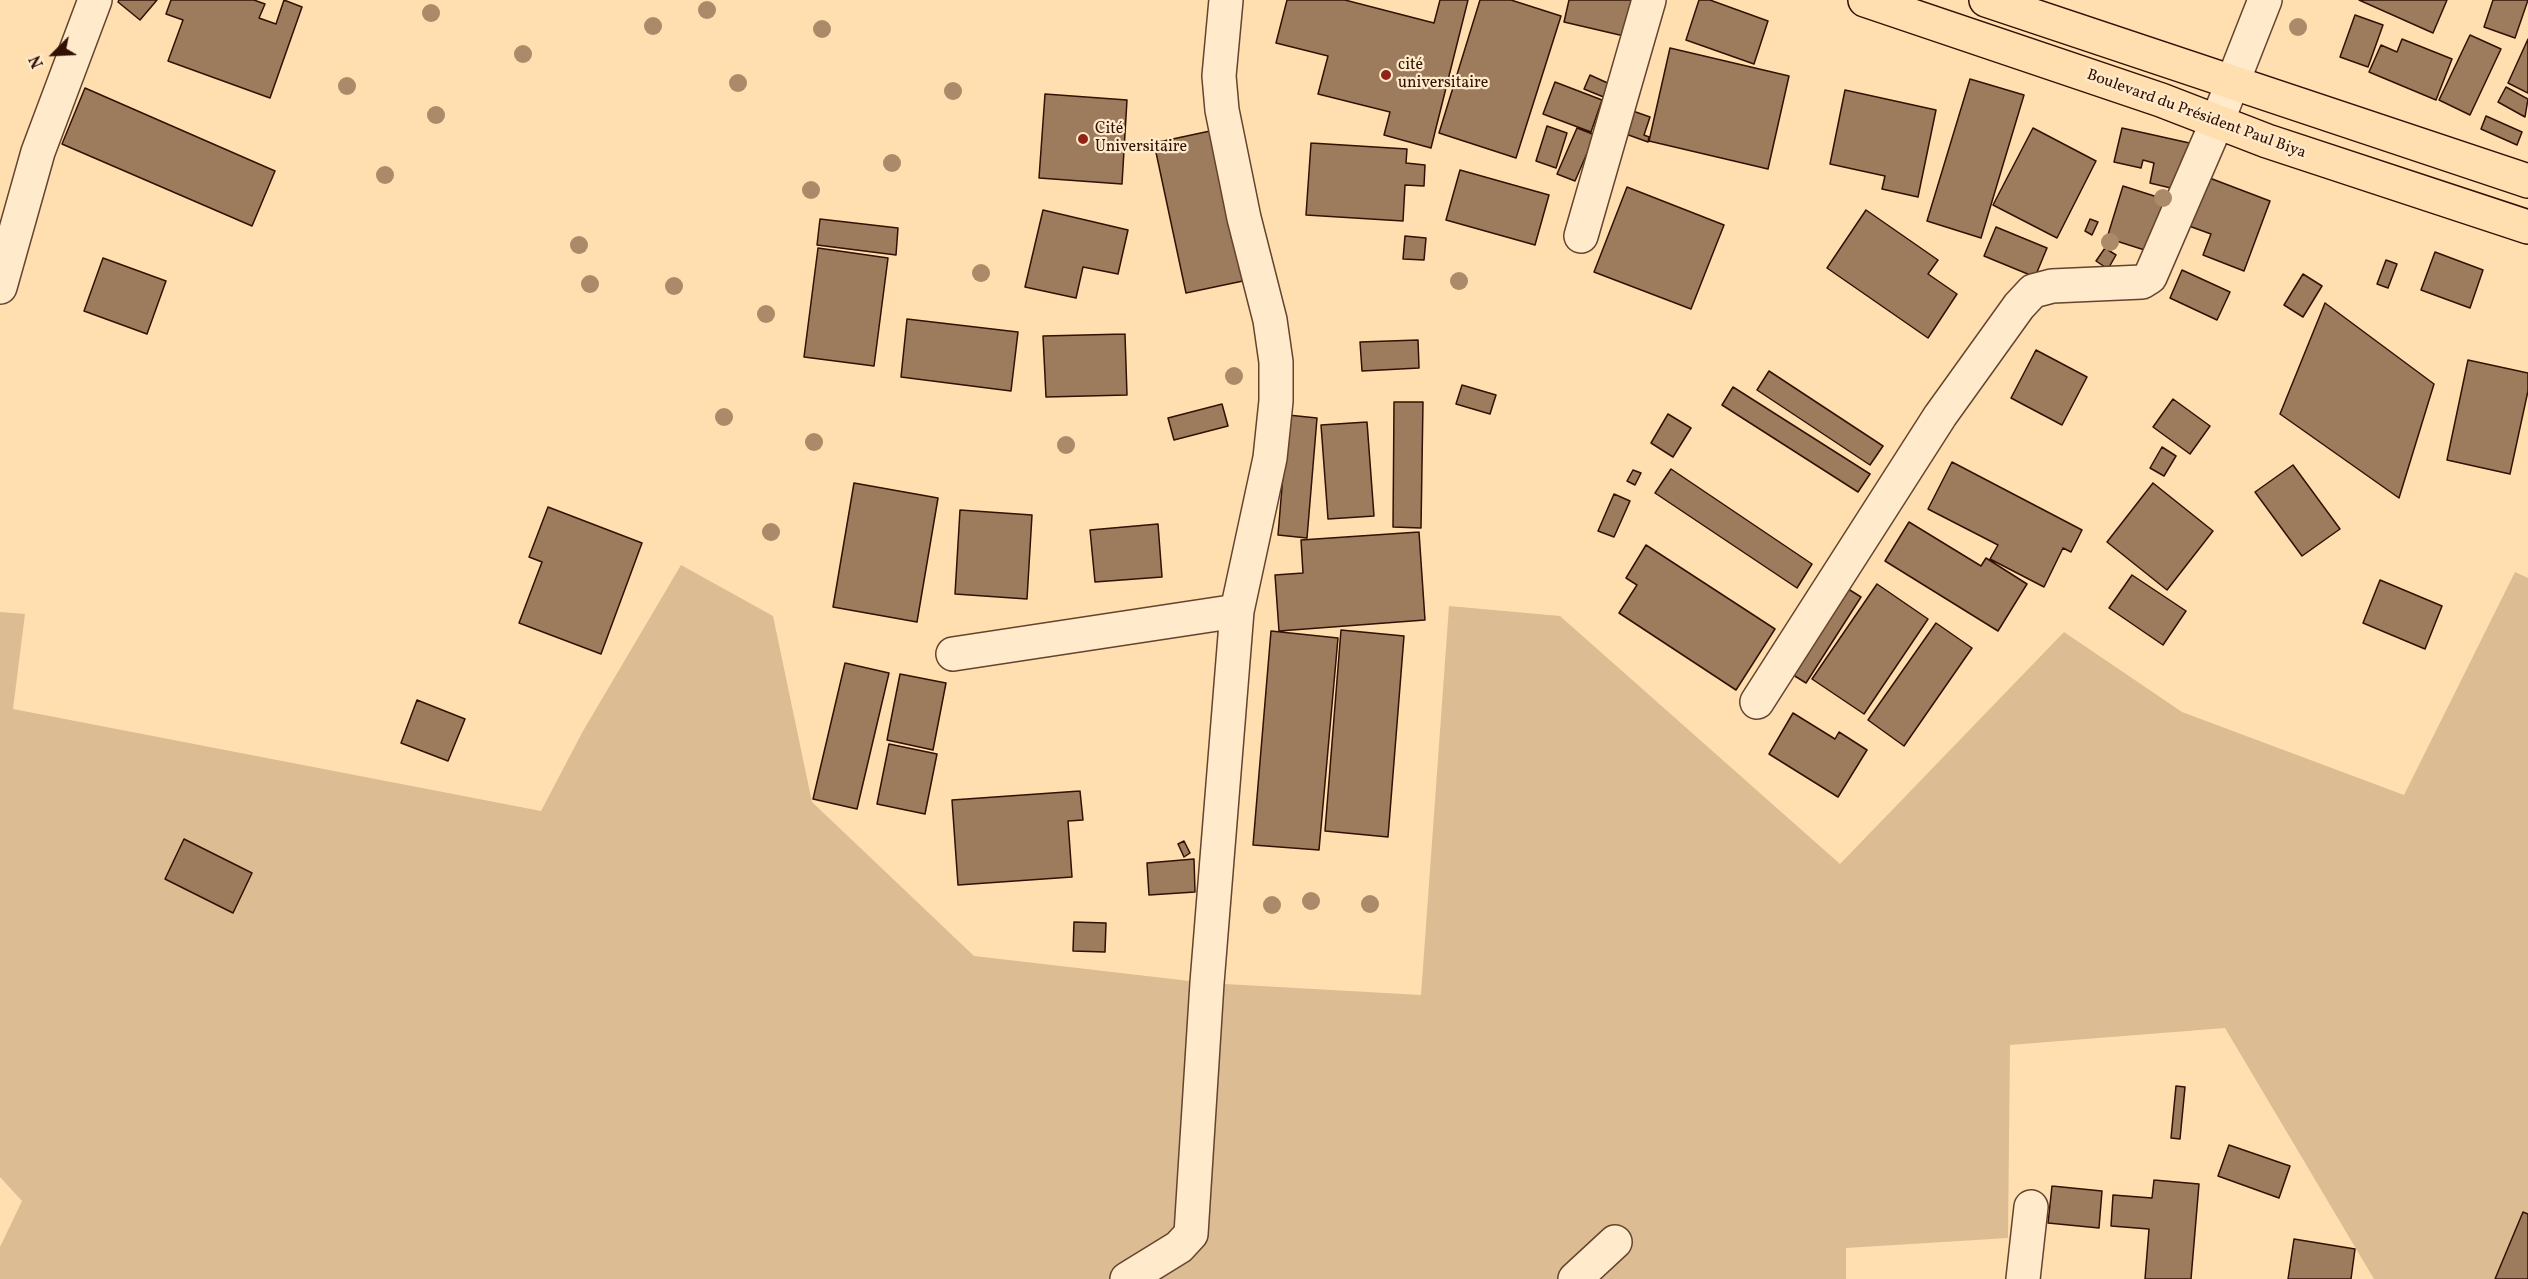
<!DOCTYPE html>
<meta charset="utf-8">
<style>
body{margin:0}
#map{position:relative;width:2528px;height:1279px;overflow:hidden;background:#ffdfb0;font-family:Vollkorn,serif}
canvas{display:block}
.north{position:absolute;left:24px;top:24px;width:60px;height:60px;-webkit-text-stroke:4px #ffeacc;paint-order:stroke;rotate:246deg;font-size:16px;font-weight:700;line-height:24px;text-align:center;color:#311103}
.north::after{content:'';display:block;margin:auto;width:21px;height:27px;background:#311103;clip-path:polygon(50% 0,100% 100%,50% 72%,0 100%)}
</style>
<div id="map">
<canvas width="2528" height="1279"></canvas>
<div class="north">N</div>
</div>
<script>
const context = document.querySelector('canvas').getContext('2d');
context.lineJoin = 'round';
function fillPath(path, color) { context.fillStyle = color; context.fill(path, 'evenodd'); }
const toPath = rows => new Path2D(rows.map(r => 'M' + r).join(''));
function strokePath(path, color, width, dash) { context.strokeStyle = color; context.lineWidth = width; context.lineCap = dash ? 'butt' : 'round'; context.setLineDash(dash || []); context.stroke(path); }
function write(font, color, halo, rows, align = 'center') {
  context.font = font + ' Vollkorn,serif'; context.lineWidth = 4.5; context.setLineDash([]); context.textBaseline = 'middle'; context.strokeStyle = halo; context.fillStyle = color; for (const [text, x, y, turn = 0] of rows) {
    context.save(); context.translate(x, y); context.rotate((+turn || 0) * Math.PI / 180); context.textAlign = isNaN(turn) ? turn : align; if (halo) context.strokeText(text, 0, 0); context.fillText(text, 0, 0); context.restore();
  }
}
fillPath(toPath([
 [681,565,773,616,812,802,974,956,1207,983,1421,995,1449,606,1560,616,1840,864,2064,632,2182,712,2404,795,2515,572,2528,578,2528,1279,2374,1279,2225,1028,2010,1045,2008,1238,1846,1248,1846,1279,0,1279,0,1247,22,1201,0,1177,0,612,25,614,13,709,541,811,583,731]
]), '#dcbc93');
const building = toPath([
 [119,0,157,0,140,20,118,2,119,0],
 [171,0,254,0,265,4,259,18,276,24,284,0,302,7,270,98,168,61,183,20,166,14,171,0],
 [1287,0,1345,0,1434,23,1440,0,1468,0,1431,148,1384,135,1390,112,1318,94,1328,56,1276,43,1287,0],
 [1480,0,1511,0,1561,16,1516,158,1439,133,1480,0],
 [1569,0,1633,0,1624,36,1564,22,1569,0],
 [1699,0,1710,0,1768,21,1754,64,1686,40,1699,0],
 [2359,0,2447,0,2433,33,2359,0],
 [2493,0,2528,0,2515,38,2484,27,2493,0],
 [2355,15,2383,25,2368,67,2340,57,2355,15],
 [2470,35,2501,49,2470,115,2439,100,2470,35],
 [2402,39,2452,59,2436,100,2369,72,2381,45,2397,52,2402,39],
 [2528,39,2528,93,2508,83,2528,39],
 [1670,48,1789,76,1768,169,1649,141,1670,48],
 [1590,75,1612,85,1606,98,1584,89,1590,75],
 [1970,79,2024,95,1981,238,1927,221,1970,79],
 [1555,82,1602,100,1591,132,1543,114,1555,82],
 [2506,87,2528,99,2525,117,2498,102,2506,87],
 [85,88,275,171,252,226,62,144,85,88],
 [1845,90,1936,110,1918,197,1882,189,1885,176,1830,164,1845,90],
 [1045,94,1127,100,1122,184,1039,178,1045,94],
 [1630,110,1650,117,1644,135,1649,137,1648,142,1623,133,1630,110],
 [2486,116,2522,132,2517,145,2481,129,2486,116],
 [1547,126,1567,133,1556,168,1536,161,1547,126],
 [1577,128,1595,135,1575,181,1557,174,1577,128],
 [2033,128,2096,161,2057,238,1993,205,2033,128],
 [2122,128,2194,144,2183,191,2150,183,2154,163,2143,160,2141,168,2114,162,2122,128],
 [1210,131,1243,281,1186,293,1154,143,1210,131],
 [1311,143,1407,149,1406,163,1425,165,1424,186,1405,185,1403,221,1306,215,1311,143],
 [1460,170,1549,195,1535,245,1446,220,1460,170],
 [2207,177,2270,201,2244,271,2203,255,2211,234,2189,226,2207,177],
 [2123,186,2173,202,2157,254,2107,238,2123,186],
 [1627,187,1724,225,1691,309,1594,272,1627,187],
 [1043,210,1128,230,1118,274,1083,267,1076,298,1025,287,1043,210],
 [1866,210,1938,260,1928,274,1957,294,1928,338,1827,268,1866,210],
 [820,219,898,228,896,255,817,245,820,219],
 [2090,219,2098,222,2092,235,2085,231,2090,219],
 [1996,227,2047,248,2035,277,1984,256,1996,227],
 [1405,236,1426,238,1424,260,1403,259,1405,236],
 [818,248,888,258,874,366,804,357,818,248],
 [2105,248,2116,255,2108,269,2096,261,2105,248],
 [2435,252,2483,270,2470,308,2421,290,2435,252],
 [103,258,166,281,147,334,84,311,103,258],
 [2386,260,2397,264,2388,288,2377,284,2386,260],
 [2182,270,2230,292,2217,320,2170,298,2182,270],
 [2303,274,2322,286,2303,317,2284,305,2303,274],
 [2325,303,2434,384,2399,498,2280,414,2325,303],
 [907,319,1018,332,1011,391,901,377,907,319],
 [1125,334,1127,395,1046,397,1043,336,1125,334],
 [1418,340,1419,368,1362,371,1360,342,1418,340],
 [2036,350,2087,377,2062,425,2011,398,2036,350],
 [2468,360,2528,373,2528,391,2510,474,2447,460,2468,360],
 [1769,371,1883,446,1870,465,1757,390,1769,371],
 [1462,385,1496,395,1490,414,1456,404,1462,385],
 [1733,387,1870,474,1858,492,1722,405,1733,387],
 [2173,399,2210,426,2190,454,2153,427,2173,399],
 [1394,402,1423,402,1421,528,1393,527,1394,402],
 [1222,404,1228,426,1174,440,1168,418,1222,404],
 [1668,414,1691,428,1673,457,1651,443,1668,414],
 [1288,415,1317,418,1307,538,1278,535,1288,415],
 [1367,422,1374,516,1328,519,1321,425,1367,422],
 [2162,447,2176,456,2164,476,2150,468,2162,447],
 [1952,462,2082,530,2071,552,2063,548,2044,587,1990,559,1998,545,1928,509,1952,462],
 [2293,465,2340,529,2302,556,2255,492,2293,465],
 [1671,469,1812,564,1797,588,1655,493,1671,469],
 [1633,470,1641,473,1635,485,1627,481,1633,470],
 [854,483,938,498,917,622,833,607,854,483],
 [2153,483,2213,531,2167,590,2107,542,2153,483],
 [1614,494,1630,501,1614,537,1598,531,1614,494],
 [548,507,642,543,601,654,519,623,542,562,529,557,548,507],
 [960,510,1032,515,1027,599,955,594,960,510],
 [1909,522,1981,566,1986,558,2027,584,1998,631,1885,561,1909,522],
 [1158,524,1162,577,1095,582,1090,530,1158,524],
 [1419,532,1425,620,1279,631,1275,575,1303,573,1301,540,1419,532],
 [1646,545,1775,629,1736,690,1619,613,1637,585,1626,578,1646,545],
 [2132,575,2186,611,2163,645,2109,608,2132,575],
 [2380,580,2442,606,2425,649,2363,623,2380,580],
 [1877,584,1928,619,1864,714,1812,679,1877,584],
 [1845,587,1861,597,1806,683,1790,673,1845,587],
 [1936,623,1972,648,1904,746,1868,720,1936,623],
 [1341,630,1404,636,1388,837,1325,831,1341,630],
 [1271,631,1338,638,1319,850,1253,845,1271,631],
 [845,663,889,673,857,809,813,799,845,663],
 [900,674,946,683,933,750,887,740,900,674],
 [417,700,465,719,448,761,401,743,417,700],
 [1793,713,1835,739,1839,732,1867,750,1838,797,1769,754,1793,713],
 [889,744,937,754,925,814,877,804,889,744],
 [1080,791,1083,820,1068,821,1072,877,958,885,952,800,1080,791],
 [184,839,252,873,233,913,165,879,184,839],
 [1184,841,1190,853,1184,857,1178,844,1184,841],
 [1194,859,1195,892,1149,895,1147,863,1194,859],
 [1074,922,1106,923,1105,952,1073,951,1074,922],
 [2176,1086,2185,1087,2180,1139,2171,1138,2176,1086],
 [2229,1145,2290,1166,2279,1198,2218,1176,2229,1145],
 [2154,1180,2199,1184,2191,1279,2145,1279,2149,1229,2111,1226,2113,1195,2152,1198,2154,1180],
 [2052,1186,2102,1191,2099,1228,2048,1223,2052,1186],
 [2523,1212,2528,1214,2528,1279,2495,1279,2523,1212],
 [2294,1239,2355,1249,2351,1279,2288,1279,2294,1239]
]);
fillPath(building, '#9c7c5d');
strokePath(building, '#311103', 1.5);
const minor = toPath([
 [1581,236,1649,0],
 [0,287,38,152,95,0],
 [953,654,1237,611],
 [1757,702,1940,416,2019,306,2033,291,2052,286,2142,282,2150,277,2217,122,2265,0],
 [1127,1279,1179,1247,1191,1234,1207,983,1237,611,1270,458,1276,401,1276,362,1270,320,1244,218,1222,110,1219,76,1226,0],
 [1575,1279,1615,1242],
 [2023,1279,2031,1207]
]);
const major = toPath([
 [1865,0,2161,100,2267,141,2528,227],
 [1986,0,2528,181]
]);
strokePath(minor, '#64442e', 36);
strokePath(major, '#311103', 36);
strokePath(minor, '#ffeacc', 33);
strokePath(major, '#ffdfb0', 33);
context.fillStyle = '#aa8a68';
for (const [x, y] of [
 [707,10],
 [431,13],
 [653,26],
 [2298,27],
 [822,29],
 [523,54],
 [738,83],
 [347,86],
 [953,91],
 [436,115],
 [892,163],
 [385,175],
 [811,190],
 [2163,198],
 [2110,242],
 [579,245],
 [981,273],
 [1459,281],
 [590,284],
 [674,286],
 [766,314],
 [1234,376],
 [724,417],
 [814,442],
 [1066,445],
 [771,532],
 [1311,901],
 [1370,904],
 [1272,905]
]) { context.beginPath(); context.arc(x, y, 9, 0, 2 * Math.PI); context.fill(); }
for (const [x, y, r, color] of [
 [1386,75,6,"#8f2418"],
 [1083,139,6,"#8f2418"]
]) { const dot = new Path2D(); dot.arc(x, y, r, 0, 2 * Math.PI); context.fillStyle = color; context.fill(dot); strokePath(dot, '#ffeacc', 2); }
write('16px', '#311103', '#ffeacc', [
 ["cité",1398,66],
 ["universitaire",1398,84],
 ["Cité",1095,130],
 ["Universitaire",1095,148]
], 'left');
write('16px', '#311103', '#ffeacc', [
 ["Boulevard du Président Paul Biya",2196,115,20]
]);
</script>
